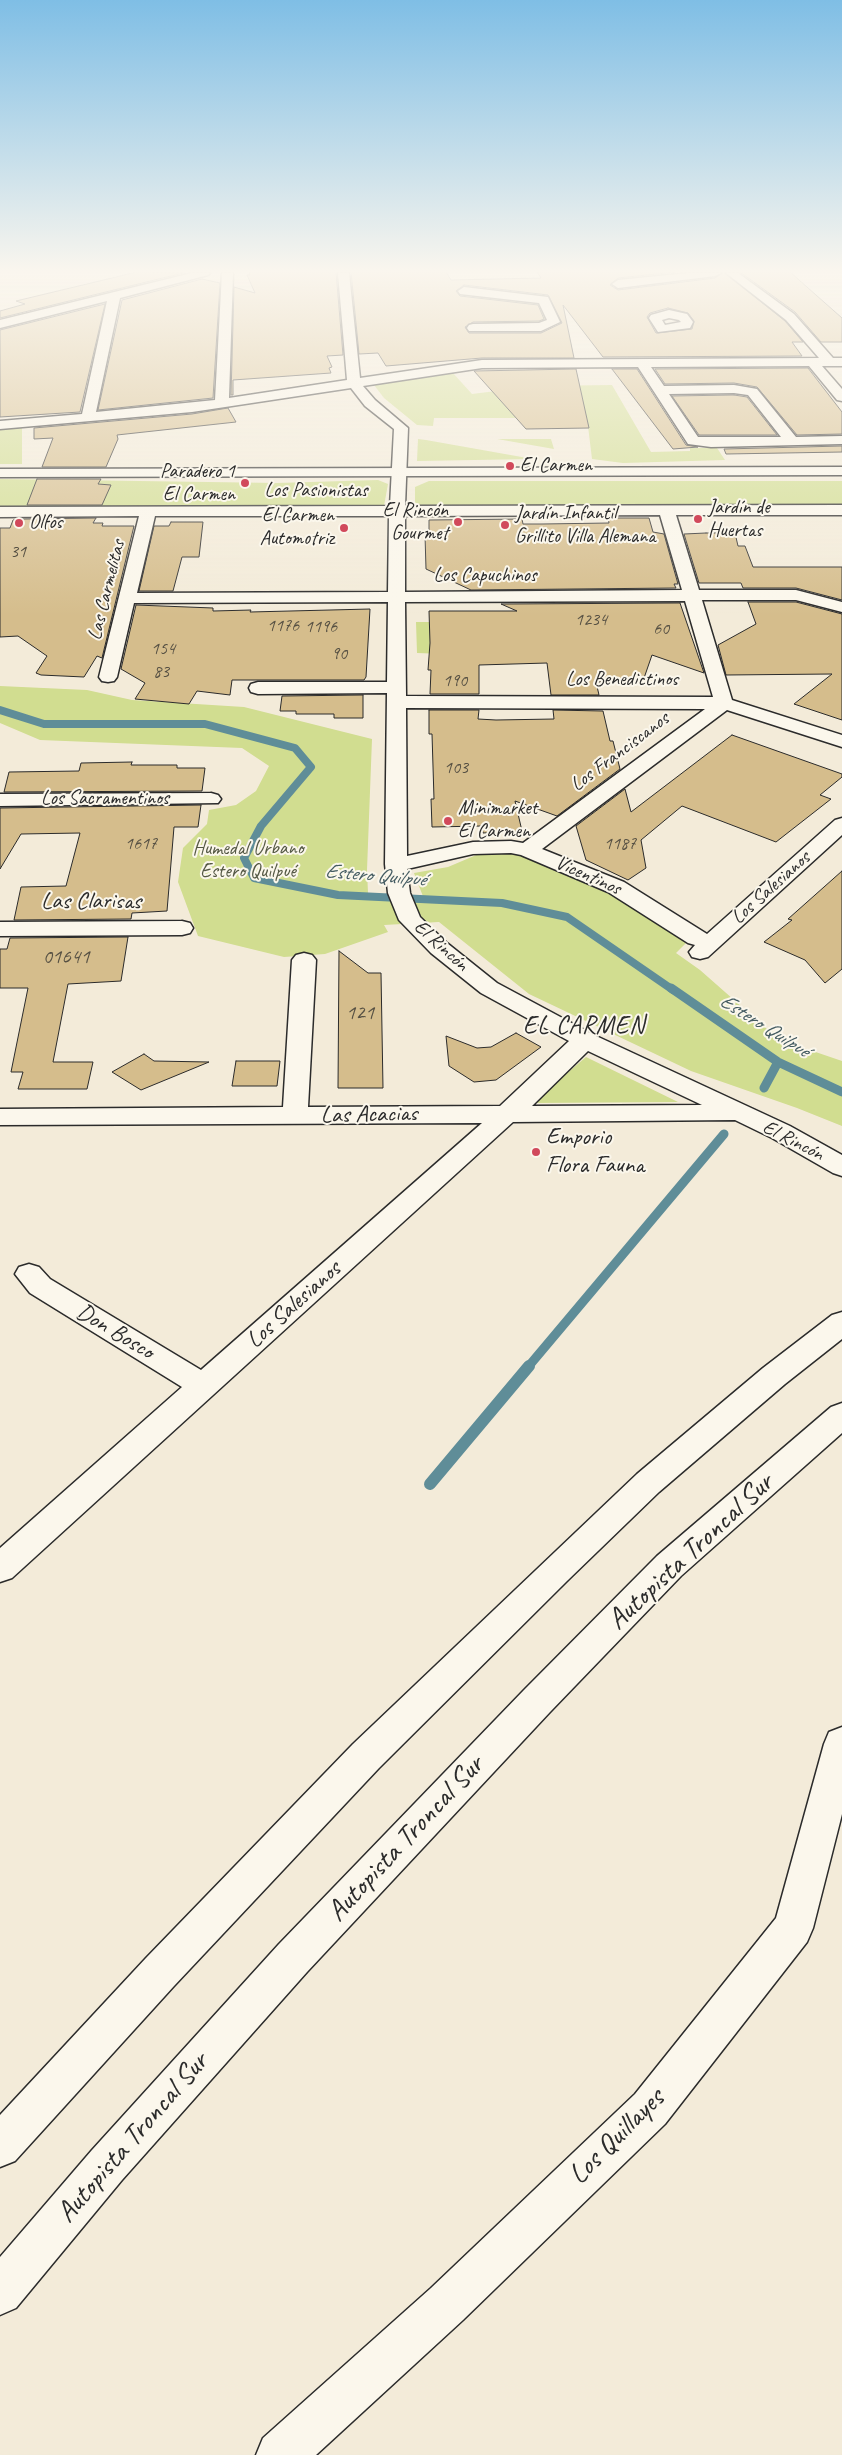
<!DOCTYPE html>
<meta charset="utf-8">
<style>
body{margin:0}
canvas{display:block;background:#f3ebd9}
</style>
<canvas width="842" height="2455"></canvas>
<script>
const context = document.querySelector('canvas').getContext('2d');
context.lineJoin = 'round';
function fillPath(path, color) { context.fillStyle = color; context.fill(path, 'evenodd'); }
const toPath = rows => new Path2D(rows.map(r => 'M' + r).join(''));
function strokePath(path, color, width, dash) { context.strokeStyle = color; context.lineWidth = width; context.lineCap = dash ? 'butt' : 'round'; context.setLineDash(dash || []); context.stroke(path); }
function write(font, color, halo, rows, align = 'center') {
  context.font = font + ' Caveat,sans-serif'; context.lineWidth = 4; context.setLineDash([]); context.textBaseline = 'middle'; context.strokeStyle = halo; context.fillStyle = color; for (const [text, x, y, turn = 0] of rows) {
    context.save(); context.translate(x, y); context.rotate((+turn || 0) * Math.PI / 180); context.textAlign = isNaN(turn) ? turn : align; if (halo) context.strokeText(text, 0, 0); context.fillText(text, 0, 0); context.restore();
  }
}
fillPath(toPath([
 [477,293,540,301,550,322,536,325,483,325],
 [452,372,472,394,536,386,612,385,651,452,690,451,690,448,717,448,725,460,623,463,592,459,587,418,434,418,433,426,417,425,384,398,374,385],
 [22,427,22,464,0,464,0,429],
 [418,439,426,440,533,459,417,461],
 [497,439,551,439,554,449],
 [0,479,277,483,378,480,388,484,384,506,0,510],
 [429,481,842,481,842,507,422,508,415,505,415,487],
 [416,622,494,622,498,656,417,653],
 [0,686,87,690,132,700,244,707,372,739,367,870,368,893,370,900,424,899,414,873,448,867,481,853,516,854,612,894,686,943,676,953,700,970,767,1029,788,1038,795,1045,842,1061,842,1126,797,1108,691,1071,529,994,439,922,384,925,388,932,325,954,284,957,198,936,178,882,183,848,207,824,209,810,236,805,256,791,269,766,242,748,40,740,0,723],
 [586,1057,678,1102,532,1103]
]), '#d1dd90');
strokePath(toPath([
 [0,710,44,724,205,724,295,748,311,767,261,826,244,858,254,878,338,895,502,903,567,917,673,990]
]), '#5f8d98', 8);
strokePath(toPath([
 [671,988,778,1062,842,1092],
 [764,1088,778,1062],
 [528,1367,724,1134]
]), '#5f8d98', 9);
strokePath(toPath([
 [430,1484,529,1366]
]), '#5f8d98', 12);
const building = toPath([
 [137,272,183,273,0,318,0,311,25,304,16,301,137,272],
 [249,272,336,272,343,355,327,356,332,367,329,368,331,373,233,380,233,395,231,395,234,287,255,293,247,275,250,275,249,272],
 [351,272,446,272,451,280,541,278,537,272,675,272,618,278,610,285,618,290,715,278,724,272,785,321,803,342,792,342,802,356,603,357,563,305,574,358,482,358,386,366,378,353,359,354,351,272],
 [464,285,548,295,562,323,541,333,469,333,465,327,473,322,539,321,544,319,538,305,460,296,456,291,464,285],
 [668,308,688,313,694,321,692,329,656,333,647,317,650,313,668,308],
 [740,272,790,272,842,318,842,342,821,342,795,312,740,272],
 [202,279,220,283,213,398,98,410,122,300,202,279],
 [105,304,80,412,0,417,0,330,105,304],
 [808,368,842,412,842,434,797,435,757,387,734,383,665,384,655,369,808,368],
 [576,369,589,428,526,429,474,371,576,369],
 [612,369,637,369,686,445,698,447,673,449,612,369],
 [734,395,747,397,777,435,699,435,672,396,734,395],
 [228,408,236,422,117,435,118,439,106,467,42,467,53,438,34,439,34,428,192,414,228,408],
 [842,446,842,452,726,454,724,449,842,446],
 [37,479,101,479,98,484,111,485,102,505,27,505,37,479],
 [96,518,93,523,103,523,102,526,134,526,102,658,97,656,84,677,41,675,36,673,47,656,18,636,0,637,0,528,10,528,13,520,22,519,96,518],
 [608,518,649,518,653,532,664,534,678,584,674,584,676,588,471,590,426,569,425,535,429,534,429,520,522,519,523,524,542,524,609,523,608,518],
 [171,522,203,522,199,557,182,557,173,591,139,591,154,526,169,526,171,522],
 [706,533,735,533,738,546,745,546,753,567,842,567,842,600,796,588,743,588,741,583,699,583,684,534,706,533],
 [748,602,796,602,842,614,842,720,794,704,832,674,726,675,718,645,756,624,748,602],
 [680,603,704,673,652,655,643,681,596,682,599,695,551,695,547,663,479,665,479,694,430,694,431,670,428,670,430,643,429,611,517,611,501,604,680,603],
 [136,605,213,608,213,611,251,610,250,612,370,609,366,677,364,680,232,680,230,695,197,691,189,704,135,699,145,683,121,669,136,605],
 [363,695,363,718,334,718,334,714,296,714,296,711,280,711,282,696,363,695],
 [429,710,479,710,478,719,496,720,554,719,553,710,603,711,610,741,613,741,620,769,557,816,515,801,522,831,483,833,482,826,432,827,431,799,434,799,432,734,429,734,429,710],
 [732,735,842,774,842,777,820,795,831,799,776,842,682,806,641,840,646,868,628,880,586,860,576,826,625,789,631,812,732,735],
 [132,762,131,765,177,765,177,768,205,768,202,791,4,792,9,772,79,771,81,763,132,762],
 [201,805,198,827,174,827,167,911,132,913,131,919,14,920,21,887,66,886,80,833,21,834,0,869,0,808,201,805],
 [842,871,842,969,825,983,805,960,764,942,792,920,788,919,842,871],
 [128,937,121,981,68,984,53,1062,93,1062,87,1089,18,1089,23,1072,11,1072,28,988,0,988,0,949,7,949,10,938,128,937],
 [339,951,368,973,381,973,383,1088,338,1088,339,951],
 [516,1033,541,1047,496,1080,474,1082,449,1066,446,1036,477,1048,491,1047,516,1033],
 [144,1054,154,1061,209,1062,141,1090,112,1072,144,1054],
 [236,1061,280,1061,277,1086,232,1086,236,1061]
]);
fillPath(building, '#d5bd8c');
strokePath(building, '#2b2b2b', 1);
const minor = toPath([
 [192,273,210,273,208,275,120,298,96,412,215,400,222,273,233,273,229,398,347,380,338,273,349,273,360,378,482,360,819,358,786,320,726,273,738,273,794,314,833,358,842,358,842,366,822,366,842,389,842,401,837,400,809,366,651,367,664,386,734,385,757,389,796,437,842,436,842,444,711,447,688,444,638,367,482,368,363,386,375,400,408,428,405,506,842,505,842,515,676,515,699,590,796,590,842,602,842,612,796,600,702,600,732,700,842,735,842,747,727,710,542,849,624,882,707,934,835,820,842,818,842,835,708,957,700,959,692,957,689,952,695,945,688,943,608,892,521,855,511,853,473,854,407,869,410,893,420,917,447,943,497,983,594,1035,790,1126,842,1155,842,1176,833,1173,772,1138,735,1120,513,1122,12,1578,0,1582,0,1548,182,1387,30,1293,15,1274,19,1267,29,1264,39,1267,50,1279,201,1370,482,1123,0,1125,0,1109,283,1107,292,960,296,955,304,953,312,955,316,960,308,1107,500,1106,569,1041,481,993,431,953,399,920,388,893,385,864,387,693,258,694,251,692,249,688,251,684,258,682,387,682,388,602,134,603,117,677,114,681,108,682,102,681,99,677,139,516,0,517,0,507,390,506,394,429,365,406,351,388,192,412,0,429,0,421,82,414,107,301,0,328,0,320,192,273],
 [734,393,748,395,781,437,698,437,669,394,734,393],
 [660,515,682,590,405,592,405,516,660,515],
 [155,516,389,516,388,592,137,593,155,516],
 [685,601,713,697,406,696,405,602,685,601],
 [406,708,705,709,523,843,511,841,473,842,407,856,406,708],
 [588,1051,702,1105,532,1106,588,1051],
 [689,273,721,273,715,276,618,288,612,284,618,280,689,273],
 [464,287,548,297,560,322,541,331,469,331,467,328,469,325,473,324,539,323,547,320,539,303,460,294,458,291,464,287],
 [669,310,687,314,693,322,690,328,658,332,649,318,651,315,669,310],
 [669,318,679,320,681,322,665,325,662,320,669,318],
 [211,793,218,795,221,799,218,803,0,806,0,794,211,793],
 [182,921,190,923,193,928,190,933,182,935,0,936,0,922,182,921],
 [842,1727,842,1814,813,1928,807,1942,665,2124,463,2320,316,2455,256,2455,263,2438,431,2288,635,2094,776,1918,824,1744,829,1732,842,1727]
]);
const major = toPath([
 [842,467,842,475,0,477,0,469,842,467]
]);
const highway = toPath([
 [842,1312,842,1339,785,1384,659,1492,568,1580,379,1768,174,1986,15,2161,0,2167,0,2115,146,1958,353,1744,637,1474,763,1368,832,1315,842,1312],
 [842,1403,842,1433,681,1576,550,1712,307,1972,122,2180,16,2308,0,2315,0,2257,92,2150,279,1944,524,1690,657,1556,831,1407,842,1403]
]);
strokePath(minor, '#2b2b2b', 3);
strokePath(major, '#2b2b2b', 3);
strokePath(highway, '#2b2b2b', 3);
fillPath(minor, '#fbf7ec');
fillPath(major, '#fbf7ec');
fillPath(highway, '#fbf7ec');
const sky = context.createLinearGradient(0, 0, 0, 616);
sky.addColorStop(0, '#7fbee5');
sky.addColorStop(0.44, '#faf6ee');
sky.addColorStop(1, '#faf6ee00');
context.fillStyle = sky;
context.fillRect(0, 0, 842, 616);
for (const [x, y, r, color] of [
 [510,466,5,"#d1495b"],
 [245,483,5,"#d1495b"],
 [698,519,5,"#d1495b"],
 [458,522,5,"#d1495b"],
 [19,523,5,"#d1495b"],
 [505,525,5,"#d1495b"],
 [344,528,5,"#d1495b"],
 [448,821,5,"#d1495b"],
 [536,1152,5,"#d1495b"]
]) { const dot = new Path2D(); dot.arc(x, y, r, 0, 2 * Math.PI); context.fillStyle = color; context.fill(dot); strokePath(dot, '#fbf7ec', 2); }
write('18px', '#565043', null, [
 ["31",18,552],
 ["1234",591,620],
 ["1176",283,626],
 ["1196",321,627],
 ["60",661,629],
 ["154",163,649],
 ["90",339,654],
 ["83",161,672],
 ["190",455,681],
 ["103",456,768],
 ["1617",141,844],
 ["1187",620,844]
]);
write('20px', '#2b2b2b', '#fbf7ec', [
 ["El Carmen",520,466],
 ["Paradero 1",235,472,"right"],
 ["El Carmen",235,495,"right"],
 ["Jardín de",708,508],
 ["Huertas",708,531],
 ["El Rincón",448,511,"right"],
 ["Gourmet",448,534,"right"],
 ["Jardín Infantil",515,514],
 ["Grillito Villa Alemana",515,537],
 ["El Carmen",334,516,"right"],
 ["Automotriz",334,539,"right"],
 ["Olfos",29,523],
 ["Minimarket",458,809],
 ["El Carmen",458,832]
], 'left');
write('20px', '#2b2b2b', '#fbf7ec', [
 ["Los Pasionistas",316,491],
 ["Los Capuchinos",485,576],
 ["Las Carmelitas",107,590,-76],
 ["Los Benedictinos",622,680],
 ["Los Franciscanos",620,752,-37],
 ["Los Sacramentinos",105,799],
 ["Vicentinos",588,876,24],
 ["Los Salesianos",771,888,-42],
 ["El Rincón",441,946,42],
 ["El Rincón",793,1141,27]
]);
write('20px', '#545844', '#fbf7ec', [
 ["Humedal Urbano",248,849],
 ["Estero Quilpué",248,872]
]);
write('italic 21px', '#455c62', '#fbf7ec', [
 ["Estero Quilpué",375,876,5],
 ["Estero Quilpué",764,1026,32]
]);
write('21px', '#565043', null, [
 ["01641",66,957],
 ["121",360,1013]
]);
write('24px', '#2b2b2b', '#fbf7ec', [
 ["Las Clarisas",91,902],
 ["Las Acacias",369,1115,-1],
 ["Los Salesianos",294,1305,-42],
 ["Don Bosco",115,1332,31]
]);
write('24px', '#2b2b2b', '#fbf7ec', [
 ["Emporio",546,1138],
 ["Flora Fauna",546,1166]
], 'left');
context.letterSpacing = '1px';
write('25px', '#2b2b2b', '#fbf7ec', [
 ["EL CARMEN",584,1026]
]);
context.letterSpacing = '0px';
write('29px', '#2b2b2b', '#fbf7ec', [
 ["Autopista Troncal Sur",691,1552,-43],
 ["Autopista Troncal Sur",406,1839,-47],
 ["Los Quillayes",617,2137,-45],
 ["Autopista Troncal Sur",133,2138,-49]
]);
</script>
